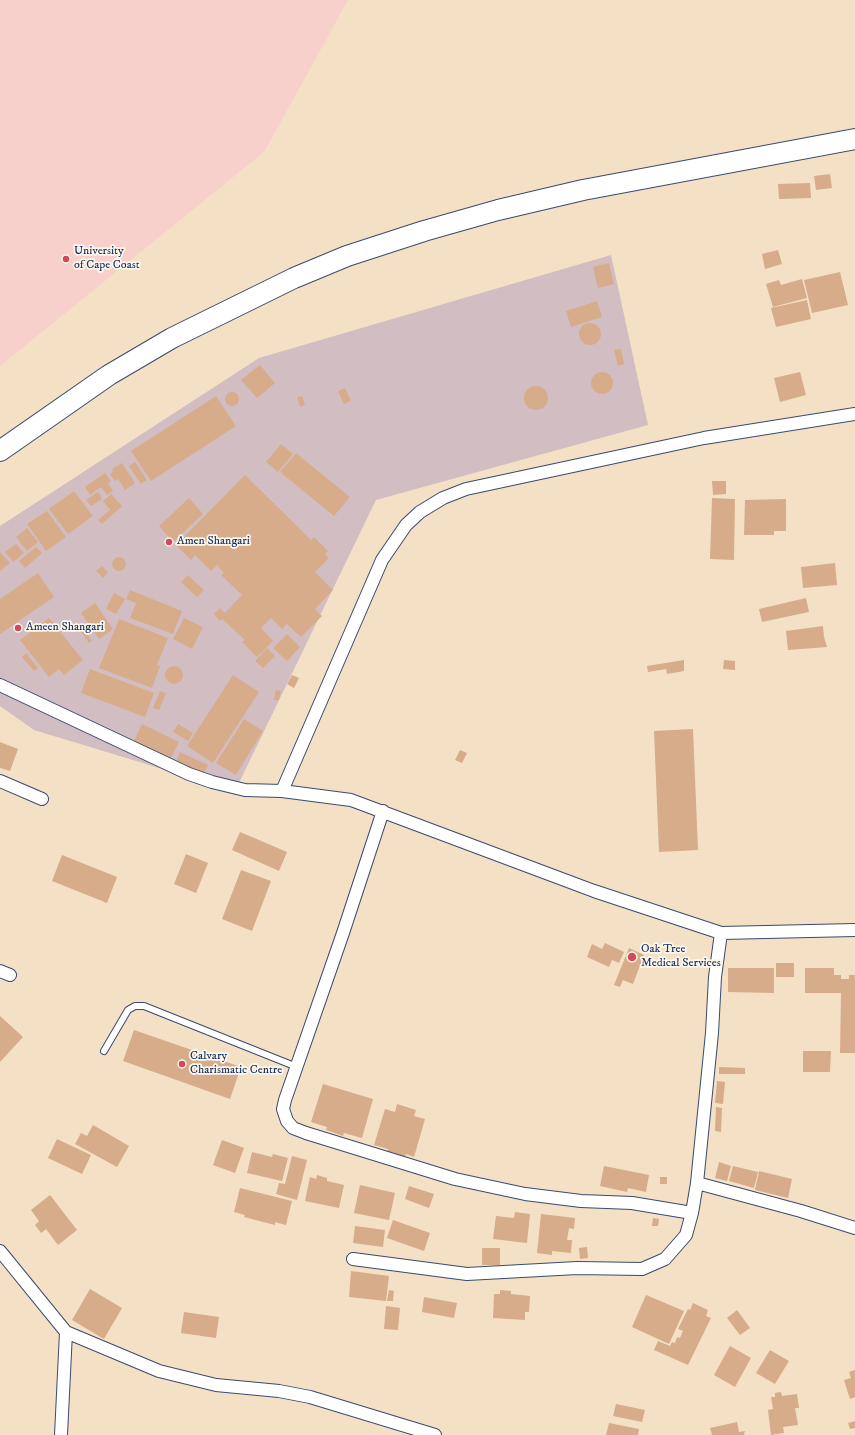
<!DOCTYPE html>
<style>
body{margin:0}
canvas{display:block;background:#f3e0c5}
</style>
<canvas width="855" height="1435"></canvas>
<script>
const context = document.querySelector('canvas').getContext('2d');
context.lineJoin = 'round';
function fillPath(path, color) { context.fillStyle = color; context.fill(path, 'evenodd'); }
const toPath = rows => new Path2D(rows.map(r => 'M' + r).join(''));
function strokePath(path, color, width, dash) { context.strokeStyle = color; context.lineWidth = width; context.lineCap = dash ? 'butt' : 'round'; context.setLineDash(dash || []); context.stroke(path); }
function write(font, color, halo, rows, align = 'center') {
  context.font = font + ' "IM FELL DW Pica",serif'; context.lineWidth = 3.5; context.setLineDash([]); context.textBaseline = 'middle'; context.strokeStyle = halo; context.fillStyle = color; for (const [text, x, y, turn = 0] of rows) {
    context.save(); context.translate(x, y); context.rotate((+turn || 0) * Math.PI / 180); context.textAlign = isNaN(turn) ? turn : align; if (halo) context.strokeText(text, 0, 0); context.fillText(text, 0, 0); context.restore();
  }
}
fillPath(toPath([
 [0,0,348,0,264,152,0,366]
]), '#f7d0cb');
fillPath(toPath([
 [611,255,648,425,376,500,235,791,34,730,0,706,0,526,259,358]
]), '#d2bec2');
fillPath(toPath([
 [830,174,832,188,816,190,814,176],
 [810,183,811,198,779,199,778,184],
 [778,250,782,264,765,269,762,254],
 [609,263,614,284,598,288,593,267],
 [840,272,848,305,812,313,804,280],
 [802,279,807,298,773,307,766,284,779,280,781,285],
 [807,300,811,319,776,327,771,308],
 [597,301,602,317,571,327,566,311],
 '579 334a11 11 0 1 1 22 0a11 11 0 1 1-22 0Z',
 [621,349,624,364,618,366,614,350],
 [260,365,275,383,257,398,241,380],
 [800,372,806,395,780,402,774,378],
 '591 383a11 11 0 1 1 22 0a11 11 0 1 1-22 0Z',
 '524 398a12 12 0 1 1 24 0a12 12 0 1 1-24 0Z',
 [345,388,351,401,344,404,338,391],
 '225 399a7 7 0 1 1 14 0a7 7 0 1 1-14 0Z',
 [216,396,236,426,151,481,131,451],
 [302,396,305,405,300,407,297,397],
 [281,444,293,454,278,472,266,462],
 [296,453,350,497,334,516,280,472],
 [135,462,147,480,141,484,129,466],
 [122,463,135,483,125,490,118,479,115,481,110,474,113,472,112,469],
 [105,473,111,481,108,483,113,491,107,495,101,487,90,495,85,487],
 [245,475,311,540,314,537,328,551,325,554,329,558,315,572,333,590,315,609,322,616,301,637,287,624,282,629,271,618,261,628,273,641,257,657,242,642,245,640,222,619,220,621,214,614,220,608,225,613,242,595,221,575,224,573,217,565,211,571,195,555,191,560,176,545],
 [712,481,726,481,726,494,713,495],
 [74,491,93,516,68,534,49,509],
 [98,492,102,499,91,506,86,500],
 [111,494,122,506,102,524,98,520,110,510,103,501],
 [189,498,203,514,173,542,159,526],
 [712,498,735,499,734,560,710,559],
 [786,499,786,531,774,531,774,535,744,535,745,500],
 [47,511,66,537,46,551,27,524],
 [27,528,38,542,27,551,16,537],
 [16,544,24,553,13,562,5,552],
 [36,547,42,553,25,568,19,561],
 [0,552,10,563,0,571],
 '112 564a7 7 0 1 1 14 0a7 7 0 1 1-14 0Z',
 [835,563,837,585,803,588,801,567],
 [102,566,108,572,103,578,96,571],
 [38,573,54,597,0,634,0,599],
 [188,575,204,590,197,597,181,582],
 [130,590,182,611,173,634,130,618,136,603,126,599],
 [114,593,125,599,116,614,106,609],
 [806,598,809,612,762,622,759,609],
 [95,603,113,629,99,639,81,613],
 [49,618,83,660,64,675,59,669,49,677,20,640],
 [184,618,203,627,192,649,173,639],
 [119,619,168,638,157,665,160,666,152,688,99,668],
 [80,623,92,641,89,643,76,625],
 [823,626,824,637,827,647,788,650,786,631],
 [287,634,300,647,287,661,273,648],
 [267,648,275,656,263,668,255,661],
 [26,653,38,668,34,671,22,657],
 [684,660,684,671,667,674,666,669,648,672,647,666],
 [724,660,735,661,735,670,723,669],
 '165 675a9 9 0 1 1 18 0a9 9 0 1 1-18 0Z',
 [90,669,154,693,145,717,81,693],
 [233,675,259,692,213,763,187,746],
 [292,675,299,678,294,688,287,684],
 [276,690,281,691,279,700,274,700],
 [160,691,166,693,159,710,153,708],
 [244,719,263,731,236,775,216,763],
 [142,724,179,742,170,760,133,743],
 [178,724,193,733,188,741,173,732],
 [693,729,698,850,659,852,654,731],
 [0,742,18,749,10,771,0,768],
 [460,750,467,753,462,763,455,760],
 [180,752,208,765,203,775,176,762],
 [240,832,287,852,279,871,232,850],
 [186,854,208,863,196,893,174,884],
 [62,855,117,877,107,903,52,881],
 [241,870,271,881,252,931,222,919],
 [605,943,624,952,619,963,612,960,609,967,587,957,592,944,602,949],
 [629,948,644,955,633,984,623,980,620,987,614,985],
 [776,963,794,963,794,977,776,977],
 [728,968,774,968,774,993,728,992],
 [805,968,834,968,834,975,841,975,841,979,849,979,849,975,855,975,855,1053,840,1053,841,993,805,993],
 [0,1016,23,1037,0,1062],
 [134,1030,241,1067,230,1099,123,1061],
 [803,1051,831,1051,830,1072,803,1072],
 [719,1067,745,1068,745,1074,719,1074],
 [717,1081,725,1082,723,1104,715,1103],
 [323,1084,373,1099,362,1138,344,1133,343,1136,326,1130,327,1127,311,1122],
 [397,1104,416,1110,414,1116,425,1119,414,1157,406,1154,405,1157,387,1152,388,1149,374,1145,385,1109,395,1112],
 [716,1107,722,1108,721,1132,715,1131],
 [93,1125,129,1146,117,1167,75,1144,81,1133,87,1136],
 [57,1139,91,1155,82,1174,48,1158],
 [222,1140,244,1148,235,1173,213,1165],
 [252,1152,272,1157,273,1154,288,1158,282,1181,247,1173],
 [292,1156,307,1160,297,1200,276,1194,279,1183,285,1184],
 [719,1162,731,1166,727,1181,715,1178],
 [604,1166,649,1175,646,1192,628,1188,627,1192,600,1186],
 [733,1166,758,1172,754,1188,729,1181],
 [759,1171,792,1179,788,1198,755,1190],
 [317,1175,327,1178,327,1181,344,1185,339,1208,305,1201,310,1177,316,1179],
 [660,1177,667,1177,667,1184,660,1184],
 [360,1185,395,1193,389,1220,354,1213],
 [409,1186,434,1194,429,1208,405,1199],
 [240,1188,292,1201,286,1225,275,1222,275,1225,244,1217,245,1215,234,1212],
 [50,1195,77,1230,58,1245,46,1229,41,1233,35,1225,39,1221,31,1210],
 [515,1212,530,1214,527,1243,493,1239,496,1216,514,1218],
 [541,1214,575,1218,574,1229,569,1228,567,1240,572,1240,571,1253,552,1251,552,1255,537,1253],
 [653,1218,659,1219,658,1226,652,1226],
 [393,1220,430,1233,424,1251,387,1238],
 [355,1226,385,1230,383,1247,353,1243],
 [587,1247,588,1258,580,1259,579,1248],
 [482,1248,500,1248,500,1265,482,1265],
 [351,1271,389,1276,386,1301,349,1297],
 [90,1289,122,1308,104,1339,72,1320],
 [389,1290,394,1291,393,1301,387,1301],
 [500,1290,511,1291,511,1294,530,1296,529,1312,525,1312,525,1320,493,1318,494,1294,500,1294],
 [646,1295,684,1311,669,1344,632,1327],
 [424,1297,457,1303,454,1318,422,1312],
 [693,1303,708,1310,706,1316,711,1318,688,1365,654,1350,658,1341,670,1346,672,1342,675,1343,677,1337,680,1338,683,1331,678,1329,688,1309,690,1310],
 [386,1306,400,1308,398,1330,384,1329],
 [737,1310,750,1328,740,1335,727,1318],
 [184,1312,219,1317,216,1338,181,1333],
 [730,1346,751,1358,735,1387,714,1375],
 [770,1350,789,1361,775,1384,756,1373],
 [855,1370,855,1397,850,1399,844,1380,851,1378,849,1372],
 [781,1392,782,1396,797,1394,799,1408,795,1408,798,1425,783,1427,784,1433,771,1435,768,1410,773,1409,771,1397,775,1397,775,1393],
 [616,1404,645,1410,642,1422,613,1416],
 [855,1421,855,1428,850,1429,848,1423],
 [737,1422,739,1432,745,1431,744,1435,712,1435,710,1428],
 [609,1423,639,1429,638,1435,606,1435]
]), '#d7ac8b');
const service = toPath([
 [104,1051,128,1010,135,1006,144,1006,297,1067]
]);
const minor = toPath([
 [0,685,189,774,212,782,245,790,282,791,351,800,594,891,721,933,855,930],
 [0,781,42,799],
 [282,791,382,560,406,525,420,512,443,498,466,489,704,438,855,414],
 [383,811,343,933,285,1100,283,1109,287,1121,293,1128,306,1133,455,1179,525,1194,581,1201,632,1203,692,1213],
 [0,971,10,975],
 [697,1183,801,1211,855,1228],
 [0,1251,66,1332,61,1435],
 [353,1259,467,1274,577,1268,642,1269,665,1259,686,1235,692,1213,697,1183,712,1033,715,977,721,933],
 [66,1332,159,1371,216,1385,279,1391,310,1397,435,1435]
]);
const trunk = toPath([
 [0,451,109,375,172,338,294,278,347,256,424,231,498,210,583,190,855,139]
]);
strokePath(service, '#3b4a6d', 8);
strokePath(minor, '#3b4a6d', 14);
strokePath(trunk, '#3b4a6d', 22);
strokePath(service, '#fff', 6);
strokePath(minor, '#fff', 12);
strokePath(trunk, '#fff', 20);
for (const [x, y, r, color] of [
 [66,259,4,"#d1495b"],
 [169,542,4,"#d1495b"],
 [18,628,4,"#d1495b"],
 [632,957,5,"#d1495b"],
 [182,1064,4,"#d1495b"]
]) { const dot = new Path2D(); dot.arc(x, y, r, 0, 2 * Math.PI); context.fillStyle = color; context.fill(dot); strokePath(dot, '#fbf7ec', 1.5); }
write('12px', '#1b2f5e', '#fbf7ec', [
 ["University",74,252],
 ["of Cape Coast",74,266],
 ["Amen Shangari",177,542],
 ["Ameen Shangari",26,628],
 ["Oak Tree",641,950],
 ["Medical Services",641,964],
 ["Calvary",190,1057],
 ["Charismatic Centre",190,1071]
], 'left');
</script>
